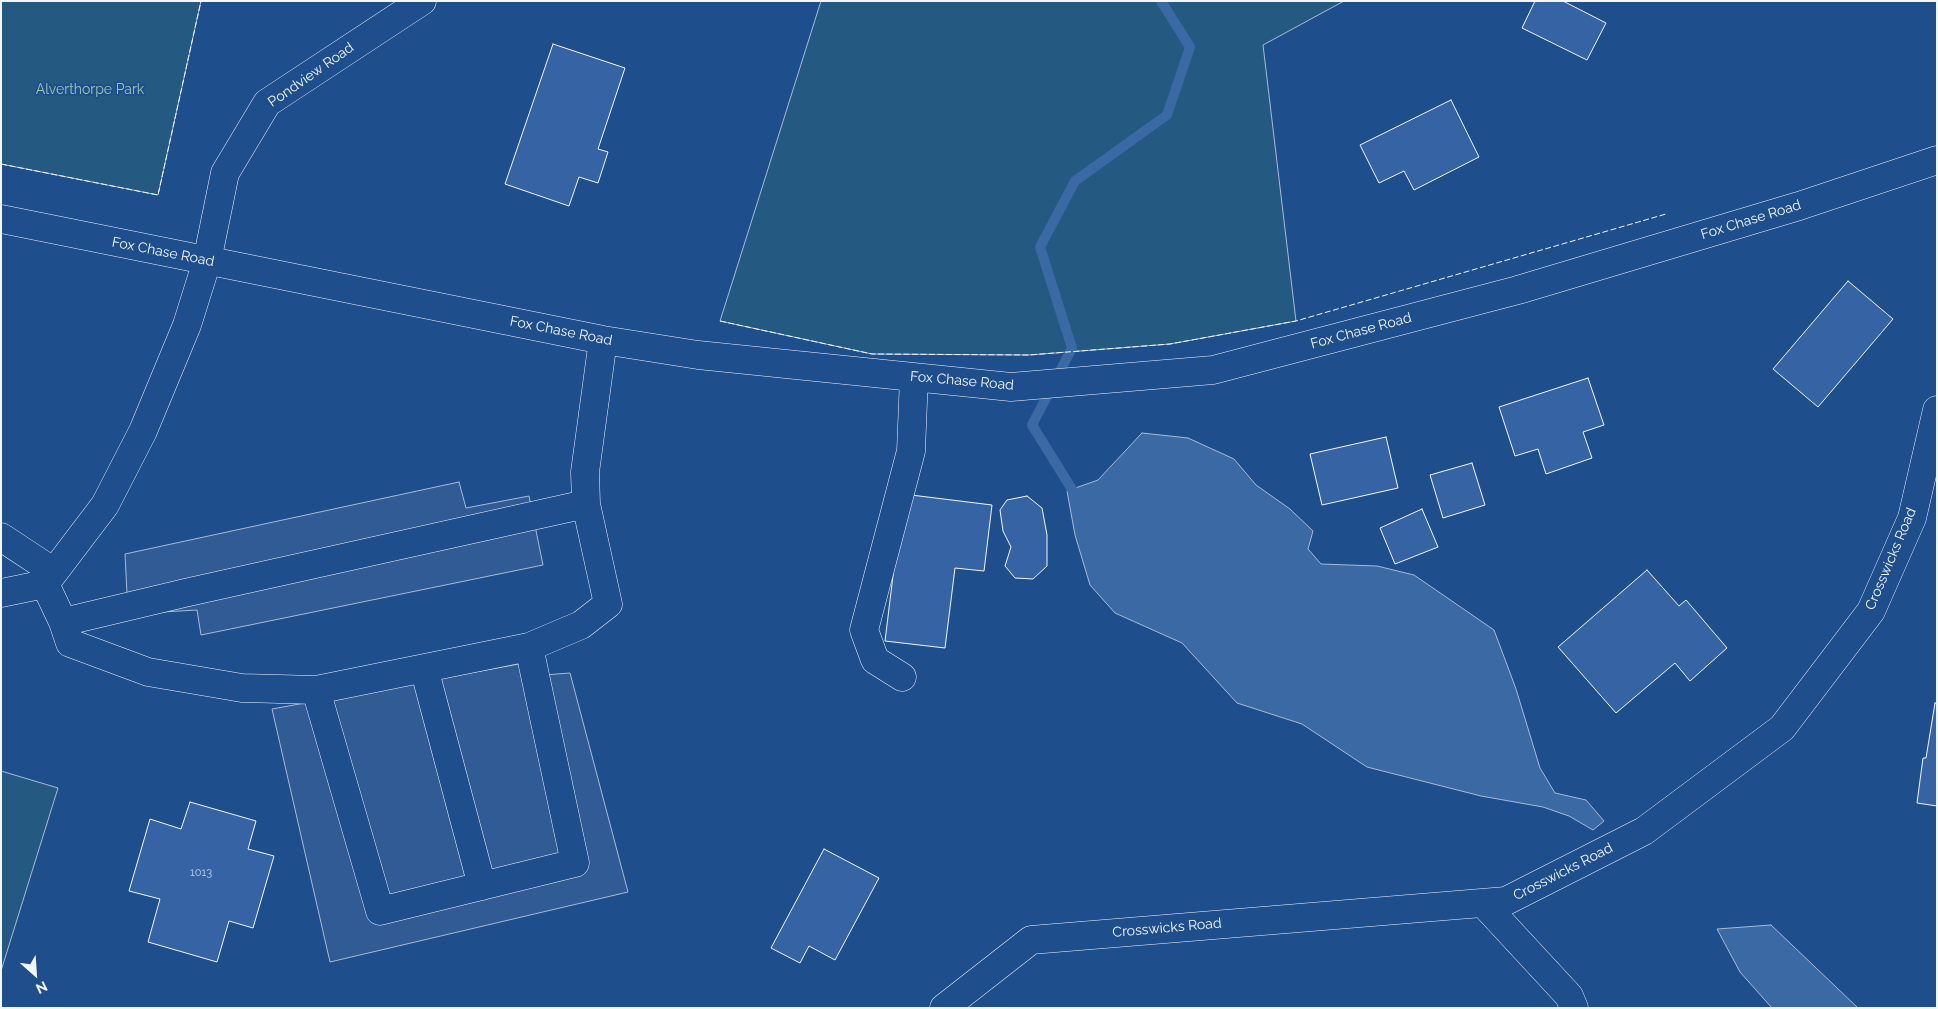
<!DOCTYPE html>
<style>
body{margin:0}
#map{position:relative;width:1938px;height:1009px;overflow:hidden;background:#1f4e8c;font-family:Raleway,sans-serif}
canvas{display:block}
.frame{position:absolute;inset:0;border:2px solid #f2f6ff;pointer-events:none}
.north{position:absolute;left:10px;top:949px;width:50px;height:50px;-webkit-text-stroke:4px #1f4e8c;paint-order:stroke;rotate:154deg;font-size:14px;font-weight:700;line-height:20px;text-align:center;color:#f2f6ff}
.north::after{content:'';display:block;margin:auto;width:18px;height:22px;background:#f2f6ff;clip-path:polygon(50% 0,100% 100%,50% 72%,0 100%)}
</style>
<div id="map">
<canvas width="1938" height="1009"></canvas>
<div class="frame"></div>
<div class="north">N</div>
</div>
<script>
const context = document.querySelector('canvas').getContext('2d');
context.lineJoin = 'round';
function fillPath(path, color) { context.fillStyle = color; context.fill(path, 'evenodd'); }
const toPath = rows => new Path2D(rows.map(r => 'M' + r).join(''));
function strokePath(path, color, width, dash) { context.strokeStyle = color; context.lineWidth = width; context.lineCap = dash ? 'butt' : 'round'; context.setLineDash(dash || []); context.stroke(path); }
function write(font, color, halo, rows, align = 'center') {
  context.font = font + ' Raleway,sans-serif'; context.lineWidth = 4; context.setLineDash([]); context.textBaseline = 'middle'; context.strokeStyle = halo; context.fillStyle = color; for (const [text, x, y, turn = 0] of rows) {
    context.save(); context.translate(x, y); context.rotate((+turn || 0) * Math.PI / 180); context.textAlign = isNaN(turn) ? turn : align; if (halo) context.strokeText(text, 0, 0); context.fillText(text, 0, 0); context.restore();
  }
}
const green = toPath([
 [1,1,201,1,158,195,1,164,1,1],
 [821,1,1344,1,1263,45,1296,321,1170,344,1029,355,872,354,720,321,821,1],
 [1,771,58,788,1,971,1,771]
]);
fillPath(green, '#245a82');
strokePath(green, '#a8bbd7', 1);
const parking = toPath([
 [459,482,466,508,529,496,543,565,201,635,197,610,128,614,125,554,459,482],
 [541,660,544,675,570,673,628,892,330,962,272,709,541,660]
]);
fillPath(parking, '#305b95');
strokePath(parking, '#a8bbd7', 1);
const water = toPath([
 [1142,433,1188,438,1234,459,1256,485,1290,509,1313,531,1308,549,1321,564,1377,566,1414,575,1494,630,1516,689,1540,768,1555,793,1586,800,1604,821,1593,830,1569,816,1543,807,1481,796,1367,767,1302,724,1237,703,1182,643,1115,613,1090,585,1075,535,1067,491,1098,480,1142,433],
 [1771,925,1858,1008,1772,1008,1740,972,1717,929,1771,925]
]);
fillPath(water, '#3b69a3');
strokePath(water, '#a8bbd7', 1);
strokePath(toPath([
 [1078,499,1032,425,1072,348,1040,247,1075,181,1167,115,1190,47,1161,1]
]), '#3b69a3', 10);
const building = toPath([
 [1535,1,1563,1,1606,23,1587,60,1522,28,1535,1],
 [553,44,625,68,598,149,608,152,598,183,579,177,569,206,505,184,553,44],
 [1451,100,1479,157,1414,190,1404,171,1379,183,1360,145,1451,100],
 [1848,281,1893,319,1818,407,1773,369,1848,281],
 [1588,378,1604,425,1583,432,1592,458,1546,474,1538,449,1515,456,1499,407,1588,378],
 [1386,437,1398,488,1322,505,1310,454,1386,437],
 [1472,463,1485,505,1443,518,1430,475,1472,463],
 [903,494,992,505,984,571,955,568,945,648,885,641,903,494],
 [1027,496,1042,508,1047,535,1047,566,1033,579,1015,578,1005,566,1011,547,1003,531,1000,510,1007,500,1027,496],
 [1422,509,1438,547,1395,564,1380,528,1422,509],
 [1647,570,1679,606,1686,600,1727,648,1690,681,1675,663,1616,713,1558,647,1647,570],
 [1935,703,1937,703,1937,806,1917,803,1923,758,1926,758,1935,703],
 [190,802,256,821,248,849,274,856,253,928,229,921,217,962,148,942,160,899,129,891,150,819,181,829,190,802],
 [824,849,879,878,835,960,809,946,800,963,771,948,824,849]
]);
fillPath(building, '#3563a3');
strokePath(building, '#f2f6ff', 1);
const minor = toPath([
 [422,1,267,103,225,173,207,261,187,325,143,431,105,505,45,584,63,622,189,592,586,504,585,472,603,340],
 [1,219,603,340,698,355,1011,387,1213,370,1518,290,1799,206,1937,160],
 [1,537,54,572],
 [1,593,45,584],
 [63,622,70,643,148,672,242,688,316,690,529,647,581,625,608,604,586,504],
 [424,668,482,886],
 [902,677,875,660,864,630,911,451,914,377],
 [316,690,380,911,575,863,529,647],
 [1483,903,1569,996,1574,1008],
 [944,1008,1031,940,1506,901,1644,831,1782,728,1871,611,1912,518,1937,410]
]);
strokePath(minor, '#f2f6ff', 29);
strokePath(minor, '#1f4e8c', 28);
strokePath(toPath([
 [1,164,158,195,201,1],
 [720,321,872,354,1029,355,1170,344,1296,321,1666,214]
]), '#f2f6ff', 1, [6, 2.5]);
write('11px', '#c3d1e8', null, [
 ["1013",201,873]
]);
write('14px', '#f2f6ff', '#1f4e8c', [
 ["Pondview Road",311,75,-35],
 ["Fox Chase Road",1751,220,-17],
 ["Fox Chase Road",163,252,11],
 ["Fox Chase Road",561,331,11],
 ["Fox Chase Road",1361,331,-15],
 ["Fox Chase Road",962,381,5],
 ["Crosswicks Road",1891,559,-67],
 ["Crosswicks Road",1563,872,-27],
 ["Crosswicks Road",1167,928,-5]
]);
write('14px', '#97c8a6', '#1f4e8c', [
 ["Alverthorpe Park",90,90]
]);
</script>
